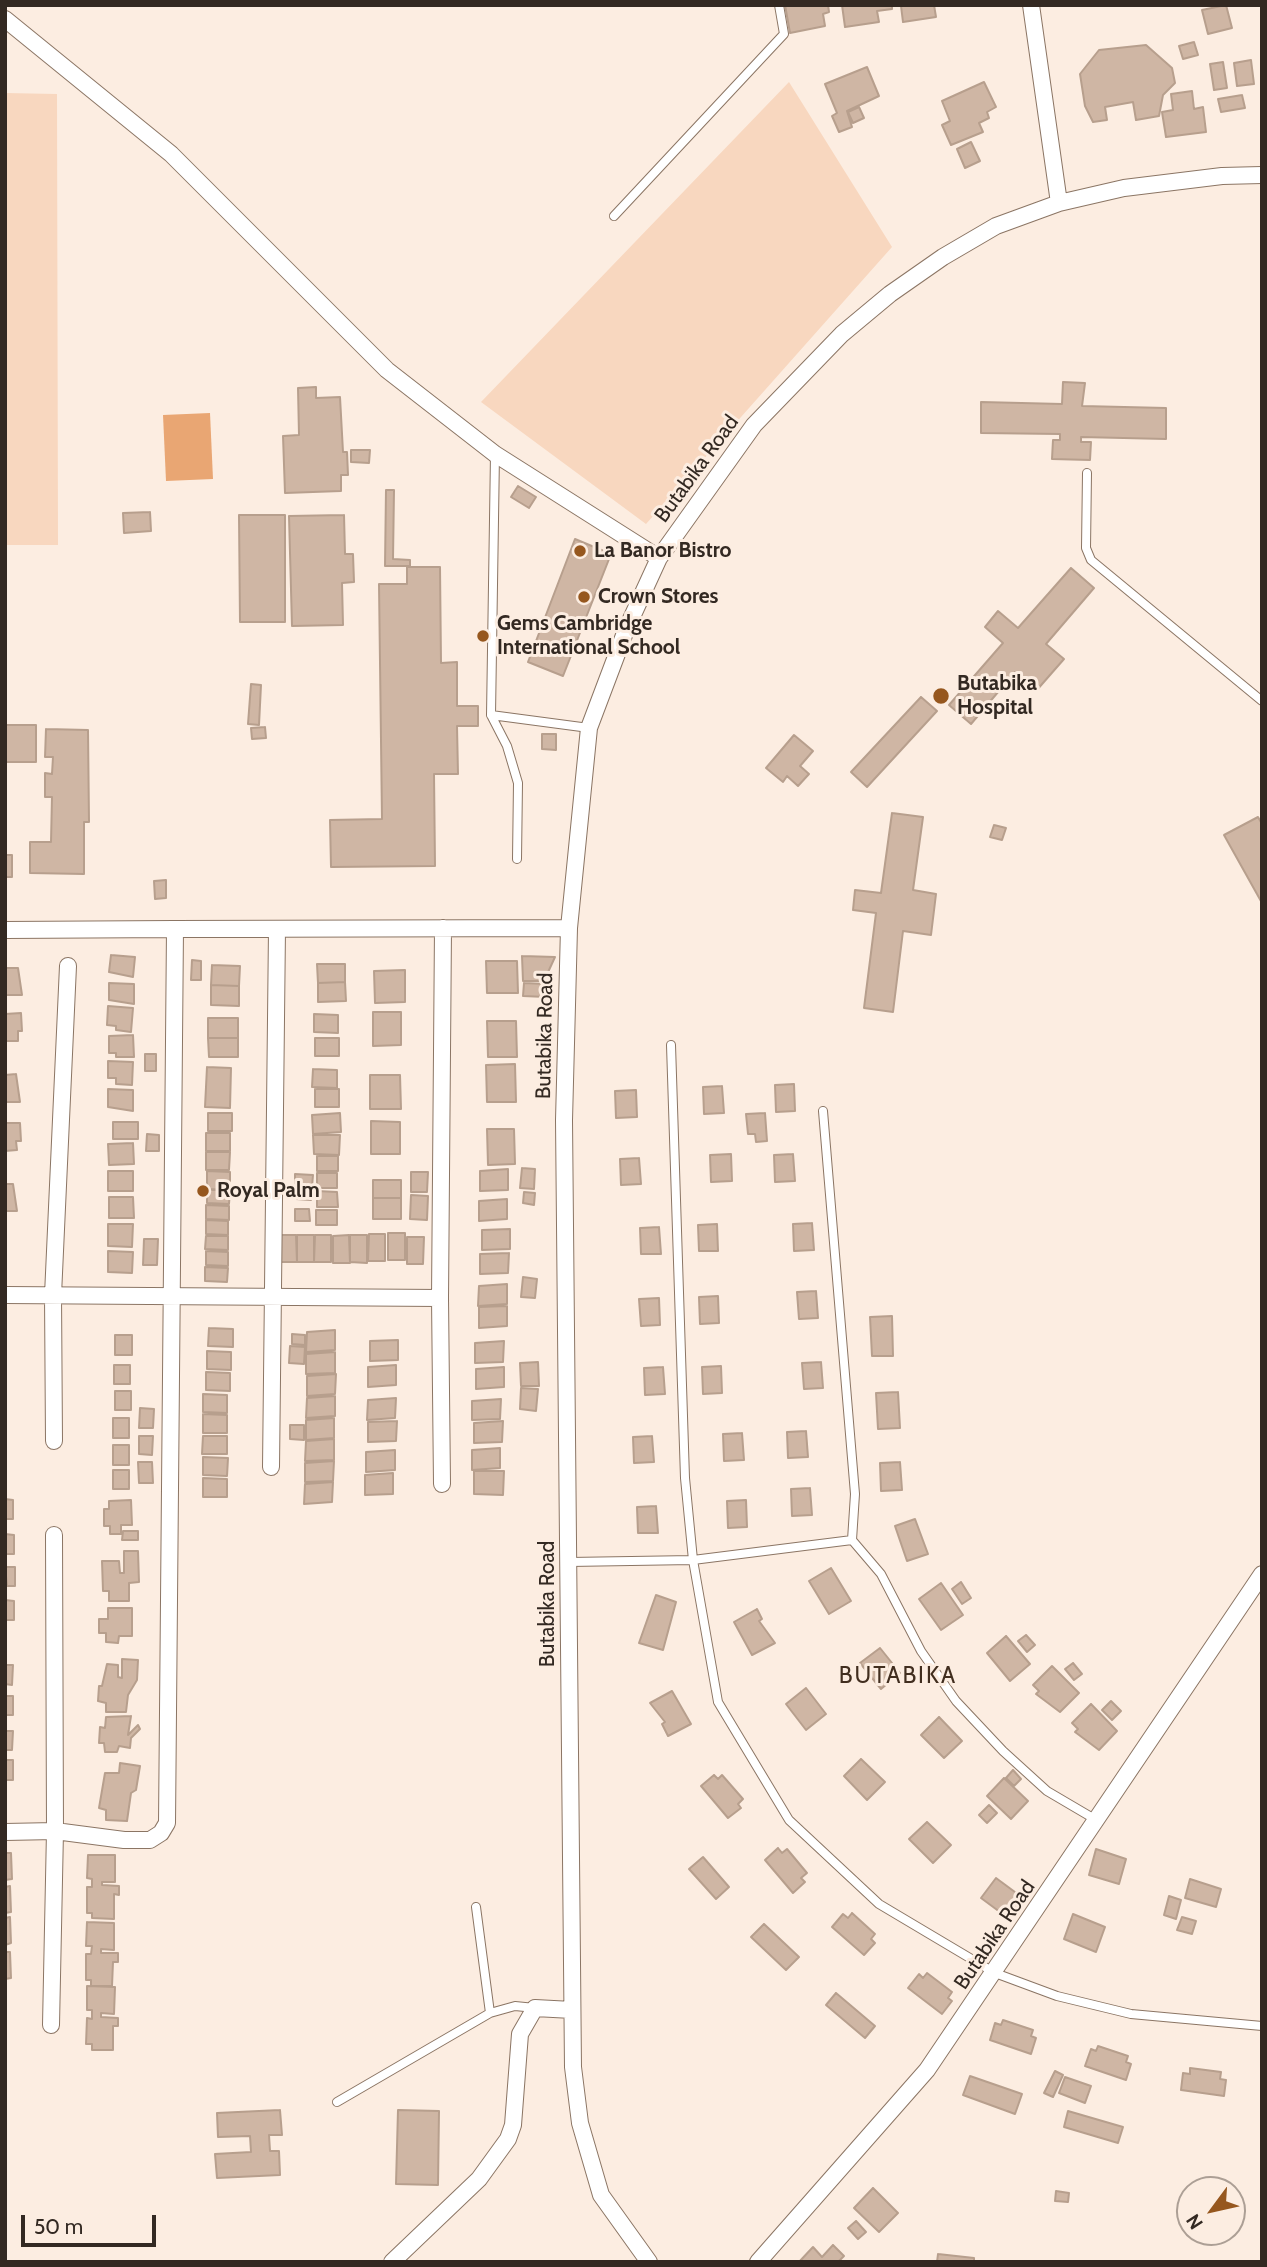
<!DOCTYPE html>
<style>
body{margin:0}
#map{position:relative;width:1267px;height:2267px;overflow:hidden;background:#fcede1;font-family:Cabin,sans-serif}
canvas{display:block}
.frame{position:absolute;inset:0;border:7px solid #332922;pointer-events:none}
.north{position:absolute;left:1176px;top:2176px;width:70px;height:70px;box-sizing:border-box;background:#fcede1;border:2px solid #ac9f95;border-radius:50%;rotate:237deg;font-size:19px;font-weight:700;line-height:28px;text-align:center;color:#332922}
.north::after{content:'';display:block;margin:auto;width:24px;height:32px;background:#96571e;clip-path:polygon(50% 0,100% 100%,50% 72%,0 100%)}
.scale{position:absolute;left:21px;top:2215px;width:135px;height:32px;box-sizing:border-box;border:4px solid #332922;border-top:0;padding-left:9px;font-size:21px;line-height:24px;white-space:nowrap;color:#332922;-webkit-text-stroke:5px #fcede1;paint-order:stroke}
</style>
<div id="map">
<canvas width="1267" height="2267"></canvas>
<div class="frame"></div>
<div class="north">N</div>
<div class="scale">50 m</div>
</div>
<script>
const context = document.querySelector('canvas').getContext('2d');
context.lineJoin = 'round';
function fillPath(path, color) { context.fillStyle = color; context.fill(path, 'evenodd'); }
const toPath = rows => new Path2D(rows.map(r => 'M' + r).join(''));
function strokePath(path, color, width, dash) { context.strokeStyle = color; context.lineWidth = width; context.lineCap = dash ? 'butt' : 'round'; context.setLineDash(dash || []); context.stroke(path); }
function write(font, color, halo, rows, align = 'center') {
  context.font = font + ' Cabin,sans-serif'; context.lineWidth = 6; context.setLineDash([]); context.textBaseline = 'middle'; context.strokeStyle = halo; context.fillStyle = color; for (const [text, x, y, turn = 0] of rows) {
    context.save(); context.translate(x, y); context.rotate((+turn || 0) * Math.PI / 180); context.textAlign = isNaN(turn) ? turn : align; if (halo) context.strokeText(text, 0, 0); context.fillText(text, 0, 0); context.restore();
  }
}
fillPath(toPath([
 [789,82,892,247,646,524,481,402],
 [5,93,57,94,58,545,5,545]
]), '#f8d7bf');
fillPath(toPath([
 [210,413,213,479,166,481,163,415]
]), '#e9a673');
const building = toPath([
 [785,5,828,5,829,12,823,14,825,26,790,33,785,5],
 [842,5,892,5,892,9,877,11,879,22,845,27,842,5],
 [897,5,934,5,936,17,903,22,901,6,897,5],
 [1226,5,1232,28,1208,34,1202,10,1226,5],
 [1194,42,1198,55,1183,59,1179,46,1194,42],
 [1146,45,1172,68,1175,83,1163,95,1159,116,1136,120,1133,102,1105,107,1107,120,1093,122,1085,106,1080,74,1099,50,1146,45],
 [1251,60,1254,84,1237,86,1234,63,1251,60],
 [1223,62,1227,88,1214,90,1210,64,1223,62],
 [867,67,879,96,847,111,852,127,839,132,832,116,837,113,825,84,867,67],
 [984,82,996,107,987,112,989,118,979,123,983,132,951,145,942,125,950,121,942,101,984,82],
 [1192,91,1194,109,1203,107,1206,132,1166,137,1162,112,1173,110,1171,94,1192,91],
 [1242,95,1245,108,1221,112,1218,99,1242,95],
 [859,107,864,118,853,123,848,112,859,107],
 [971,142,980,161,965,168,957,149,971,142],
 [1063,382,1085,383,1082,406,1166,408,1166,439,1081,437,1081,442,1091,442,1090,460,1052,459,1053,440,1060,440,1060,434,981,433,981,402,1062,404,1063,382],
 [316,387,316,398,340,397,343,452,347,452,348,475,341,475,341,491,285,493,283,436,299,435,298,388,316,387],
 [351,450,370,450,369,463,351,462,351,450],
 [518,486,536,497,529,508,511,497,518,486],
 [386,490,394,490,393,559,410,560,410,566,385,566,386,490],
 [150,512,151,531,124,533,123,513,150,512],
 [239,515,285,515,285,622,240,622,239,515],
 [344,515,345,554,353,554,354,582,342,583,343,625,292,626,289,516,344,515],
 [575,539,611,554,563,676,528,662,575,539],
 [407,567,440,567,441,663,457,662,457,706,478,706,478,726,457,726,458,774,434,774,435,866,331,867,330,820,382,819,379,584,407,584,407,567],
 [1071,568,1094,588,1046,644,1064,659,1036,691,1015,672,971,724,949,705,1003,643,985,627,998,611,1018,628,1071,568],
 [251,684,261,685,259,725,248,724,251,684],
 [921,697,937,711,867,787,851,772,921,697],
 [5,725,36,725,36,762,5,762,5,725],
 [265,727,266,738,252,739,251,728,265,727],
 [46,729,88,730,89,822,84,822,84,874,30,873,30,842,51,842,52,797,45,797,45,773,52,774,53,757,45,757,46,729],
 [542,734,556,734,556,750,542,749,542,734],
 [794,735,813,751,800,766,809,774,798,786,787,776,783,782,766,768,794,735],
 [892,813,923,817,913,890,936,894,931,935,903,931,893,1012,864,1008,876,913,853,910,855,890,881,893,892,813],
 [1258,817,1262,824,1262,903,1224,835,1258,817],
 [994,825,1006,828,1002,840,990,837,994,825],
 [5,855,12,855,12,877,5,877,5,855],
 [166,880,166,898,155,899,154,881,166,880],
 [111,955,135,957,133,977,109,972,111,955],
 [522,956,555,957,544,981,523,981,522,956],
 [192,960,201,961,201,980,191,980,192,960],
 [486,961,517,961,518,993,487,993,486,961],
 [317,964,345,964,345,982,318,983,317,964],
 [212,965,240,966,239,986,211,985,212,965],
 [5,968,18,968,22,995,5,995,5,968],
 [405,970,405,1002,375,1003,374,971,405,970],
 [345,982,346,1001,318,1002,318,983,345,982],
 [109,983,134,984,134,1004,109,1000,109,983],
 [524,983,546,984,546,997,523,996,524,983],
 [211,985,239,986,239,1006,211,1005,211,985],
 [108,1006,133,1008,131,1032,116,1030,116,1026,107,1025,108,1006],
 [373,1012,401,1012,401,1045,373,1046,373,1012],
 [21,1013,22,1031,18,1031,18,1041,5,1041,5,1014,21,1013],
 [314,1014,338,1015,338,1033,314,1032,314,1014],
 [208,1018,238,1018,238,1038,208,1038,208,1018],
 [487,1021,516,1021,517,1057,488,1057,487,1021],
 [133,1035,134,1057,116,1057,116,1053,109,1053,109,1036,133,1035],
 [208,1038,238,1038,238,1057,209,1057,208,1038],
 [315,1038,339,1038,339,1056,315,1056,315,1038],
 [145,1054,156,1054,156,1071,145,1071,145,1054],
 [108,1061,133,1062,132,1085,116,1084,116,1078,108,1078,108,1061],
 [515,1064,516,1102,487,1102,486,1065,515,1064],
 [207,1067,231,1068,230,1108,205,1107,207,1067],
 [313,1069,337,1070,337,1088,312,1087,313,1069],
 [16,1074,20,1102,5,1102,5,1075,16,1074],
 [370,1075,400,1075,401,1109,370,1109,370,1075],
 [794,1084,795,1111,776,1112,775,1085,794,1084],
 [722,1086,724,1113,704,1114,703,1087,722,1086],
 [108,1089,133,1090,133,1111,108,1107,108,1089],
 [315,1089,339,1089,339,1107,315,1107,315,1089],
 [636,1090,637,1117,616,1118,615,1091,636,1090],
 [208,1113,232,1113,232,1131,208,1131,208,1113],
 [340,1113,341,1132,313,1134,312,1115,340,1113],
 [765,1113,767,1141,756,1142,755,1134,748,1134,746,1114,765,1113],
 [371,1121,400,1122,400,1154,371,1154,371,1121],
 [113,1122,138,1122,138,1139,113,1139,113,1122],
 [5,1123,20,1123,21,1141,16,1141,17,1150,5,1151,5,1123],
 [487,1129,514,1129,515,1164,488,1165,487,1129],
 [206,1133,230,1133,230,1151,206,1151,206,1133],
 [147,1134,159,1135,159,1151,146,1151,147,1134],
 [313,1135,340,1135,339,1155,314,1154,313,1135],
 [133,1143,134,1164,109,1165,108,1144,133,1143],
 [206,1152,230,1152,229,1170,206,1170,206,1152],
 [731,1154,732,1181,711,1182,710,1155,731,1154],
 [793,1154,795,1181,775,1182,774,1155,793,1154],
 [317,1156,338,1156,338,1171,317,1171,317,1156],
 [639,1158,641,1184,621,1185,620,1159,639,1158],
 [522,1168,535,1169,534,1189,520,1188,522,1168],
 [508,1169,508,1190,480,1191,480,1171,508,1169],
 [108,1171,133,1171,133,1191,108,1191,108,1171],
 [207,1171,230,1172,230,1190,207,1189,207,1171],
 [411,1172,428,1172,427,1192,411,1192,411,1172],
 [317,1173,337,1173,337,1188,317,1188,317,1173],
 [295,1174,313,1175,312,1187,295,1186,295,1174],
 [373,1180,401,1180,401,1198,373,1198,373,1180],
 [5,1184,13,1184,17,1211,5,1211,5,1184],
 [296,1188,311,1189,311,1200,296,1199,296,1188],
 [207,1190,230,1190,229,1204,207,1203,207,1190],
 [317,1191,337,1192,338,1207,317,1207,317,1191],
 [524,1192,535,1193,534,1205,523,1203,524,1192],
 [411,1195,428,1196,427,1220,410,1219,411,1195],
 [109,1197,133,1197,134,1218,109,1218,109,1197],
 [373,1198,401,1198,401,1219,373,1219,373,1198],
 [507,1199,507,1219,479,1221,479,1201,507,1199],
 [206,1205,229,1206,229,1220,206,1219,206,1205],
 [295,1209,309,1209,310,1221,295,1221,295,1209],
 [316,1210,337,1210,337,1225,316,1225,316,1210],
 [206,1220,228,1221,228,1235,206,1234,206,1220],
 [812,1223,814,1250,794,1251,793,1224,812,1223],
 [108,1224,133,1224,132,1247,108,1246,108,1224],
 [717,1224,718,1251,699,1251,698,1225,717,1224],
 [659,1227,661,1254,641,1254,640,1228,659,1227],
 [510,1229,510,1249,482,1250,482,1230,510,1229],
 [388,1233,405,1233,405,1260,388,1260,388,1233],
 [369,1234,385,1234,385,1261,368,1261,369,1234],
 [280,1235,296,1235,297,1262,280,1262,280,1235],
 [297,1235,314,1235,314,1262,297,1262,297,1235],
 [315,1235,331,1235,331,1262,314,1262,315,1235],
 [349,1235,350,1263,333,1263,333,1236,349,1235],
 [350,1235,367,1235,367,1263,350,1262,350,1235],
 [206,1236,228,1236,228,1250,205,1249,206,1236],
 [407,1237,424,1237,423,1264,407,1264,407,1237],
 [144,1239,158,1239,157,1265,143,1265,144,1239],
 [108,1251,133,1252,132,1273,108,1272,108,1251],
 [206,1251,228,1252,228,1266,206,1265,206,1251],
 [509,1253,508,1273,480,1274,480,1254,509,1253],
 [205,1267,228,1268,227,1282,205,1281,205,1267],
 [523,1277,537,1279,535,1298,521,1297,523,1277],
 [507,1284,507,1304,478,1306,479,1286,507,1284],
 [816,1291,818,1318,799,1319,797,1292,816,1291],
 [718,1296,719,1323,700,1324,699,1297,718,1296],
 [659,1298,660,1325,641,1326,639,1299,659,1298],
 [507,1306,507,1326,479,1328,479,1307,507,1306],
 [892,1316,893,1356,872,1356,870,1317,892,1316],
 [209,1328,233,1329,233,1347,208,1346,209,1328],
 [335,1330,335,1350,306,1352,307,1332,335,1330],
 [292,1334,305,1335,305,1345,292,1344,292,1334],
 [115,1335,132,1335,132,1355,115,1355,115,1335],
 [398,1340,398,1360,370,1361,370,1341,398,1340],
 [504,1341,503,1362,475,1363,475,1343,504,1341],
 [290,1346,305,1347,304,1364,289,1363,290,1346],
 [207,1351,231,1352,231,1370,207,1369,207,1351],
 [335,1352,335,1373,306,1374,306,1354,335,1352],
 [538,1362,539,1386,521,1386,520,1363,538,1362],
 [821,1362,823,1388,804,1389,802,1363,821,1362],
 [114,1365,130,1365,130,1384,114,1384,114,1365],
 [396,1365,396,1385,368,1387,368,1367,396,1365],
 [721,1366,722,1393,703,1394,702,1367,721,1366],
 [504,1367,504,1387,476,1389,476,1369,504,1367],
 [663,1367,665,1394,645,1395,644,1368,663,1367],
 [206,1372,230,1373,230,1391,206,1390,206,1372],
 [336,1374,335,1394,307,1396,307,1376,336,1374],
 [521,1388,538,1389,536,1411,520,1409,521,1388],
 [115,1391,131,1391,131,1410,115,1410,115,1391],
 [898,1392,900,1428,878,1429,876,1393,898,1392],
 [203,1394,227,1395,227,1413,203,1412,203,1394],
 [335,1396,335,1416,306,1418,307,1398,335,1396],
 [396,1398,395,1418,367,1420,368,1400,396,1398],
 [501,1399,500,1419,472,1420,472,1401,501,1399],
 [140,1408,154,1409,153,1428,139,1428,140,1408],
 [203,1414,227,1415,227,1433,203,1433,203,1414],
 [113,1418,129,1418,129,1438,113,1438,113,1418],
 [334,1418,334,1438,306,1440,306,1420,334,1418],
 [397,1421,396,1441,368,1442,368,1422,397,1421],
 [503,1421,502,1442,474,1443,474,1423,503,1421],
 [290,1425,304,1425,304,1440,290,1439,290,1425],
 [806,1431,808,1457,788,1458,787,1432,806,1431],
 [742,1433,744,1460,724,1461,723,1434,742,1433],
 [139,1436,153,1436,152,1455,139,1454,139,1436],
 [203,1436,227,1436,227,1454,202,1454,203,1436],
 [652,1436,654,1462,634,1463,633,1437,652,1436],
 [334,1439,334,1460,305,1461,306,1441,334,1439],
 [113,1445,129,1445,129,1465,113,1465,113,1445],
 [500,1448,500,1468,472,1470,472,1450,500,1448],
 [395,1450,395,1470,366,1472,366,1452,395,1450],
 [203,1457,228,1458,227,1476,203,1475,203,1457],
 [334,1461,333,1481,305,1482,305,1463,334,1461],
 [138,1462,152,1462,153,1483,139,1483,138,1462],
 [900,1462,902,1490,881,1491,880,1463,900,1462],
 [113,1470,129,1470,129,1489,113,1489,113,1470],
 [474,1471,504,1471,503,1495,474,1494,474,1471],
 [393,1473,393,1494,365,1495,365,1475,393,1473],
 [203,1478,227,1479,227,1497,203,1497,203,1478],
 [333,1482,332,1502,304,1504,305,1484,333,1482],
 [810,1488,812,1515,792,1516,791,1489,810,1488],
 [5,1499,13,1500,13,1519,5,1519,5,1499],
 [131,1500,132,1525,121,1525,121,1534,110,1534,110,1526,104,1526,104,1509,109,1509,109,1501,131,1500],
 [746,1500,747,1527,728,1528,727,1501,746,1500],
 [656,1506,658,1533,638,1533,637,1507,656,1506],
 [915,1519,928,1554,907,1561,895,1526,915,1519],
 [123,1531,138,1531,138,1540,122,1540,123,1531],
 [5,1534,14,1535,14,1554,6,1554,5,1534],
 [124,1551,138,1551,139,1582,129,1583,129,1601,109,1601,109,1591,103,1591,102,1561,119,1561,120,1573,124,1573,124,1551],
 [5,1567,15,1567,15,1586,7,1586,5,1567],
 [831,1568,851,1601,829,1614,809,1581,831,1568],
 [961,1582,971,1598,962,1604,952,1589,961,1582],
 [941,1583,963,1615,941,1630,919,1599,941,1583],
 [656,1595,676,1602,663,1650,639,1643,656,1595],
 [5,1600,14,1601,14,1620,6,1620,5,1600],
 [108,1608,132,1608,132,1636,119,1636,118,1643,106,1642,106,1633,99,1633,99,1619,108,1619,108,1608],
 [757,1609,762,1619,759,1621,775,1643,752,1655,734,1622,757,1609],
 [1026,1635,1035,1645,1027,1652,1018,1641,1026,1635],
 [1006,1636,1030,1664,1010,1681,987,1653,1006,1636],
 [880,1648,900,1673,881,1689,860,1663,880,1648],
 [122,1659,138,1660,137,1680,128,1695,126,1712,106,1712,106,1703,98,1701,99,1686,102,1686,107,1664,118,1665,118,1677,122,1678,122,1659],
 [1073,1663,1082,1674,1074,1680,1065,1669,1073,1663],
 [5,1665,13,1665,12,1685,5,1684,5,1665],
 [1052,1666,1079,1693,1060,1712,1036,1694,1039,1691,1033,1685,1052,1666],
 [806,1688,826,1714,806,1730,786,1704,806,1688],
 [672,1691,691,1724,668,1736,662,1724,665,1722,650,1703,672,1691],
 [5,1696,13,1696,13,1715,5,1715,5,1696],
 [1111,1701,1121,1711,1112,1720,1102,1710,1111,1701],
 [1091,1704,1117,1731,1099,1750,1075,1732,1078,1729,1072,1723,1091,1704],
 [131,1716,128,1735,138,1725,140,1729,131,1738,130,1748,119,1746,117,1752,105,1752,104,1743,99,1743,100,1727,105,1728,106,1717,131,1716],
 [939,1717,962,1741,944,1758,921,1735,939,1717],
 [5,1731,13,1731,12,1750,5,1750,5,1731],
 [861,1759,885,1782,867,1800,844,1776,861,1759],
 [5,1760,13,1760,13,1780,5,1780,5,1760],
 [120,1763,140,1766,136,1790,131,1793,127,1821,106,1820,106,1810,99,1808,105,1773,119,1773,120,1763],
 [1013,1770,1021,1779,1014,1786,1006,1778,1013,1770],
 [714,1775,718,1779,722,1775,743,1799,738,1804,741,1808,728,1818,701,1786,714,1775],
 [1004,1778,1028,1801,1011,1819,987,1796,1004,1778],
 [989,1805,997,1813,987,1823,979,1815,989,1805],
 [927,1822,951,1845,933,1863,909,1839,927,1822],
 [778,1848,782,1853,787,1849,807,1873,801,1878,805,1882,793,1893,765,1860,778,1848],
 [1096,1849,1126,1859,1119,1884,1089,1875,1096,1849],
 [5,1853,11,1853,12,1879,5,1880,5,1853],
 [88,1855,115,1855,115,1882,102,1882,102,1885,119,1886,119,1895,114,1894,114,1919,92,1918,92,1913,87,1913,87,1887,92,1887,92,1879,87,1878,88,1855],
 [703,1857,729,1887,716,1899,689,1869,703,1857],
 [996,1878,1023,1898,1008,1918,981,1898,996,1878],
 [1190,1879,1221,1889,1216,1907,1185,1898,1190,1879],
 [10,1886,11,1912,5,1913,5,1887,10,1886],
 [1169,1896,1181,1900,1176,1919,1164,1915,1169,1896],
 [852,1913,875,1934,871,1939,875,1943,864,1955,832,1927,843,1914,848,1918,852,1913],
 [1073,1914,1105,1927,1096,1952,1064,1939,1073,1914],
 [10,1917,11,1943,5,1945,5,1918,10,1917],
 [1182,1917,1196,1921,1192,1934,1177,1930,1182,1917],
 [87,1922,114,1923,114,1950,101,1949,101,1953,118,1953,118,1962,113,1962,112,1986,91,1986,91,1980,86,1980,86,1954,91,1954,92,1946,86,1946,87,1922],
 [764,1924,799,1957,786,1970,751,1937,764,1924],
 [5,1952,10,1952,11,1978,5,1979,5,1952],
 [927,1973,952,1992,948,1998,952,2001,942,2014,908,1988,919,1974,923,1978,927,1973],
 [87,1986,115,1987,114,2014,101,2013,101,2017,118,2018,118,2026,113,2026,113,2050,92,2050,92,2044,86,2044,87,2018,92,2019,92,2010,87,2010,87,1986],
 [836,1993,875,2026,865,2038,826,2005,836,1993],
 [1003,2020,1033,2030,1031,2036,1036,2038,1031,2054,990,2040,995,2023,1001,2025,1003,2020],
 [1098,2046,1128,2056,1126,2062,1131,2064,1126,2080,1085,2066,1091,2049,1096,2051,1098,2046],
 [1190,2068,1221,2072,1220,2079,1226,2080,1224,2096,1181,2090,1183,2073,1190,2074,1190,2068],
 [1055,2071,1063,2075,1053,2097,1044,2093,1055,2071],
 [970,2076,1022,2094,1015,2114,963,2095,970,2076],
 [1065,2077,1091,2086,1085,2103,1059,2093,1065,2077],
 [280,2110,282,2135,269,2135,270,2151,279,2151,280,2175,217,2178,215,2154,251,2152,250,2136,218,2137,217,2113,280,2110],
 [398,2110,439,2111,438,2185,396,2184,398,2110],
 [1068,2111,1123,2127,1118,2143,1064,2127,1068,2111],
 [873,2188,898,2213,879,2232,854,2208,873,2188],
 [1056,2191,1069,2193,1068,2202,1055,2201,1056,2191],
 [856,2221,866,2232,858,2239,848,2228,856,2221],
 [833,2245,844,2256,838,2262,799,2262,813,2247,822,2257,833,2245],
 [938,2254,974,2258,974,2262,937,2262,938,2254]
]);
fillPath(building, '#cfb6a4');
strokePath(building, '#b79f8d', 2);
const service = toPath([
 [614,216,784,34,779,5],
 [495,454,491,715,507,746,518,783,517,859],
 [1087,473,1086,548,1091,560,1262,701],
 [491,715,589,728],
 [671,1045,685,1478,693,1560,718,1702,789,1820,879,1904,995,1973,1057,1996,1131,2014,1262,2026],
 [823,1111,855,1494,852,1540,881,1574,921,1651,956,1701,1003,1751,1047,1791,1098,1821],
 [569,1562,693,1560,852,1540],
 [476,1907,490,2013],
 [337,2102,490,2013,515,2006,535,2008]
]);
const minor = toPath([
 [1031,5,1059,203],
 [5,19,171,154,387,370,495,454,659,558],
 [5,930,175,929],
 [5,1295,440,1298,443,928],
 [440,1298,442,1484],
 [54,1441,53,1295,68,966],
 [271,1467,277,929],
 [5,1832,55,1831,124,1840,150,1840,161,1833,167,1823,175,929,569,928],
 [51,2025,55,1831,54,1535],
 [392,2262,479,2179,508,2139,513,2125,520,2034,535,2008,572,2010],
 [649,2262,601,2195,580,2123,573,2067,564,1120,569,928,589,728,626,630,659,558,754,425,842,334,890,294,943,257,996,226,1059,203,1124,188,1222,176,1262,175],
 [758,2262,927,2070,1262,1574]
]);
strokePath(service, '#8b7564', 10);
strokePath(minor, '#8b7564', 18);
strokePath(service, '#fff', 8);
strokePath(minor, '#fff', 16);
for (const [x, y, r, color] of [
 [580,551,7,"#96571e"],
 [584,597,7,"#96571e"],
 [483,636,7,"#96571e"],
 [941,696,9,"#96571e"],
 [203,1191,7,"#96571e"]
]) { const dot = new Path2D(); dot.arc(x, y, r, 0, 2 * Math.PI); context.fillStyle = color; context.fill(dot); strokePath(dot, '#fcede1', 2.5); }
write('21px', '#332922', '#fcede1', [
 ["Butabika Road",697,469,-54],
 ["Butabika Road",545,1036,-89],
 ["Butabika Road",548,1604,-90],
 ["Butabika Road",995,1935,-56]
]);
write('bold 21px', '#332922', '#fcede1', [
 ["La Banor Bistro",594,551],
 ["Crown Stores",598,597],
 ["Gems Cambridge",497,624],
 ["International School",497,648],
 ["Butabika",957,684],
 ["Hospital",957,708],
 ["Royal Palm",217,1191]
], 'left');
context.letterSpacing = '2px';
write('23px', '#412e1f', '#fcede1', [
 ["BUTABIKA",898,1676]
]);
context.letterSpacing = '0px';
</script>
